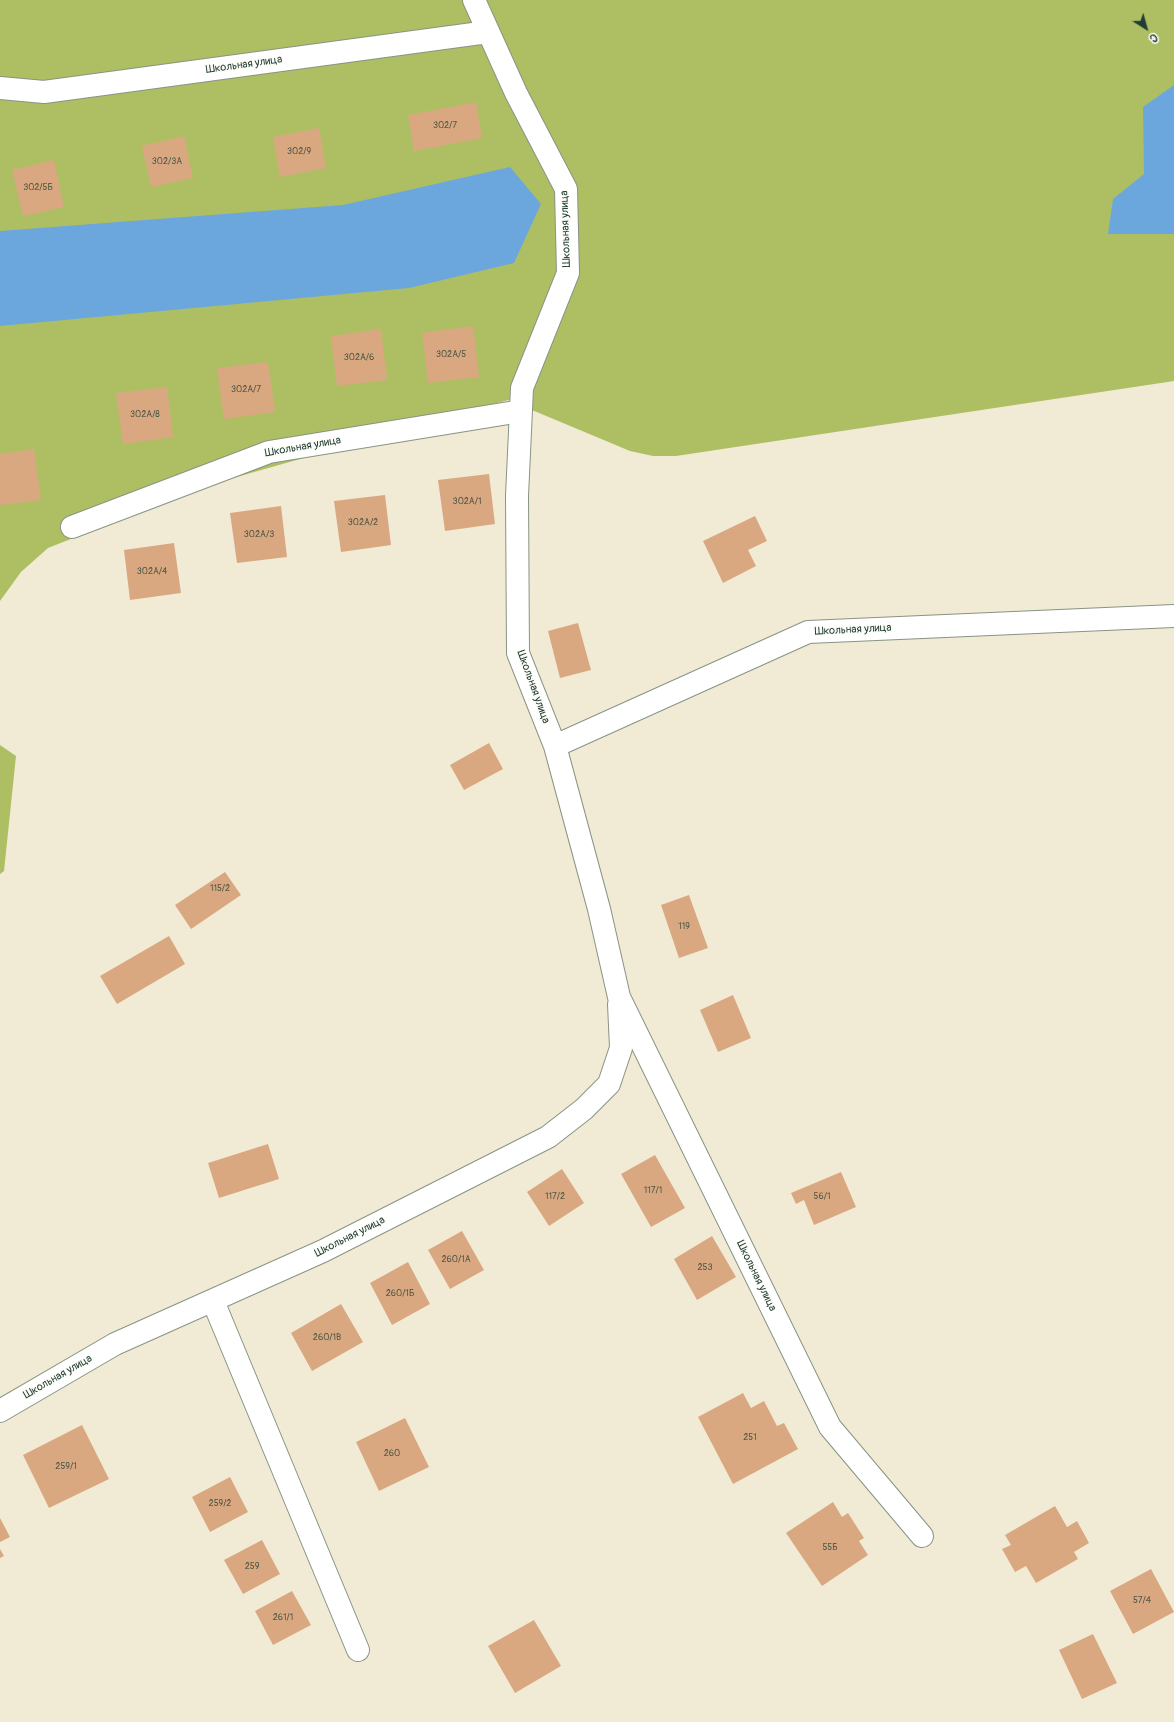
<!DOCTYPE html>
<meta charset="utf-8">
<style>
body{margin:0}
#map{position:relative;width:1174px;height:1722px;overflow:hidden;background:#f1ebd5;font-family:Pangolin,sans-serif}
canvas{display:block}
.north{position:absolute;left:1126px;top:8px;width:40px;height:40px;-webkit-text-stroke:3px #fdfcf7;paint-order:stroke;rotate:143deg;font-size:11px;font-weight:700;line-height:16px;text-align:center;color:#1f3d34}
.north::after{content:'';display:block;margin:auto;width:14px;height:18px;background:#1f3d34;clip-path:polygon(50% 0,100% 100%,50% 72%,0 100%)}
</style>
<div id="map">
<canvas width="1174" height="1722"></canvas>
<div class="north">С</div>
</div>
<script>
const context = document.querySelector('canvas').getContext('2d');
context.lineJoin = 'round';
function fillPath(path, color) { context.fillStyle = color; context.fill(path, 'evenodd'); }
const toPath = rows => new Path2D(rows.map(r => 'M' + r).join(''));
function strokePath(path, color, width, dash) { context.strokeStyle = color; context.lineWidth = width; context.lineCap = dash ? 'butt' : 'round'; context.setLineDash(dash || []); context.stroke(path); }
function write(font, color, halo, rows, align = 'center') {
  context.font = font + ' Pangolin,sans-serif'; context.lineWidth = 3; context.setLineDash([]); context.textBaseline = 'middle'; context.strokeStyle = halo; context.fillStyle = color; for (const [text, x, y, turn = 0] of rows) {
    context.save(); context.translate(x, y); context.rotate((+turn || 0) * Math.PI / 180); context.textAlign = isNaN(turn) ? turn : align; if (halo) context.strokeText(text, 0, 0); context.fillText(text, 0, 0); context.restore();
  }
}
fillPath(toPath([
 [0,0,1174,0,1174,381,676,456,653,456,630,451,508,400,205,486,48,548,21,572,0,601],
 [0,745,16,756,4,871,0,874]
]), '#aebf63');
fillPath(toPath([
 [1174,85,1174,234,1108,234,1113,199,1144,174,1143,107],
 [510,167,541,204,514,263,409,288,0,326,0,231,343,205]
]), '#6ba7dc');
fillPath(toPath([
 [476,102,482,138,414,151,408,115],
 [319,128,326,168,280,177,273,137],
 [184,136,193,178,151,187,142,146],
 [54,160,64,207,23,216,12,170],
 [473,326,479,377,428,383,422,333],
 [381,329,387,380,337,386,331,336],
 [268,362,275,412,224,419,217,368],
 [167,387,173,437,123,444,116,393],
 [34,449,41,500,0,505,0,454],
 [489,474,495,524,445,531,438,480],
 [385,495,391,545,341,552,334,501],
 [281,506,287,557,237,563,230,513],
 [755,516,767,541,748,550,756,566,723,583,703,541],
 [174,543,181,593,130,600,124,550],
 [578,623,591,670,560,678,548,631],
 [489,743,503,769,464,790,450,765],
 [225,872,241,895,191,929,175,905],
 [689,895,708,948,679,958,661,905],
 [169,936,185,964,117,1004,100,976],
 [733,995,751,1038,718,1052,700,1010],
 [268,1144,279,1179,219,1198,208,1163],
 [655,1155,685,1208,651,1227,621,1174],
 [562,1169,584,1203,549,1226,527,1192],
 [841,1172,856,1207,814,1225,804,1200,796,1204,791,1193],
 [462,1231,484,1270,450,1289,428,1250],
 [712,1236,736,1277,697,1300,674,1259],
 [408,1262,430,1304,392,1325,370,1283],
 [341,1304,363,1342,312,1371,291,1333],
 [743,1393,751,1408,764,1401,777,1426,784,1423,798,1449,733,1484,698,1417],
 [405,1418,429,1467,379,1491,356,1442],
 [82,1425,109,1479,49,1508,23,1455],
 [230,1477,248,1512,210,1532,192,1497],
 [833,1502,842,1517,848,1513,864,1538,859,1541,868,1555,822,1586,786,1533],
 [1055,1506,1067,1527,1077,1521,1089,1543,1074,1552,1078,1559,1036,1583,1026,1566,1015,1572,1002,1549,1011,1545,1005,1535],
 [0,1518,10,1537,0,1542],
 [262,1540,280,1574,243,1594,224,1560],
 [0,1549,4,1556,0,1558],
 [1151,1569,1174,1612,1133,1634,1110,1591],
 [292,1591,311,1625,273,1645,255,1611],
 [534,1620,561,1666,515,1693,488,1646],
 [1093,1634,1117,1683,1082,1699,1059,1650]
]), '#d9a881');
const minor = toPath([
 [474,0,516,93,566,189,568,273,522,388,517,496,518,653,555,746,599,909,619,997,830,1427,922,1536],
 [0,88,44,92,488,32],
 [72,527,269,452,521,411],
 [555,746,808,632,1174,616],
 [213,1301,358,1650],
 [0,1411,115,1344,323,1251,548,1137,584,1109,609,1084,621,1048,619,1004]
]);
strokePath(minor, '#889484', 24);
strokePath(minor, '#fff', 22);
write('9px', '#4e5847', null, [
 ["302/7",445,126],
 ["302/9",299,152],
 ["302/3А",167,162],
 ["302/5Б",38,188],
 ["302А/5",451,355],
 ["302А/6",359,358],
 ["302А/7",246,390],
 ["302А/8",145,415],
 ["302А/1",467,502],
 ["302А/2",363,523],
 ["302А/3",259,535],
 ["302А/4",152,572],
 ["115/2",220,889],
 ["119",684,927],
 ["117/1",653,1191],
 ["117/2",555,1197],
 ["56/1",822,1197],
 ["260/1А",456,1260],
 ["253",705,1268],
 ["260/1Б",400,1294],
 ["260/1В",327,1338],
 ["251",750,1438],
 ["260",392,1454],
 ["259/1",66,1467],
 ["259/2",220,1504],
 ["55Б",830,1548],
 ["259",252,1567],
 ["57/4",1142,1601],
 ["261/1",283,1618]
]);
write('11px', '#1f3d34', '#fdfcf7', [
 ["Школьная улица",244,65,-8],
 ["Школьная улица",566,229,-92],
 ["Школьная улица",303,447,-10],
 ["Школьная улица",853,630,-3],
 ["Школьная улица",533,687,70],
 ["Школьная улица",350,1237,-27],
 ["Школьная улица",756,1276,64],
 ["Школьная улица",58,1377,-30]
]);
</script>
